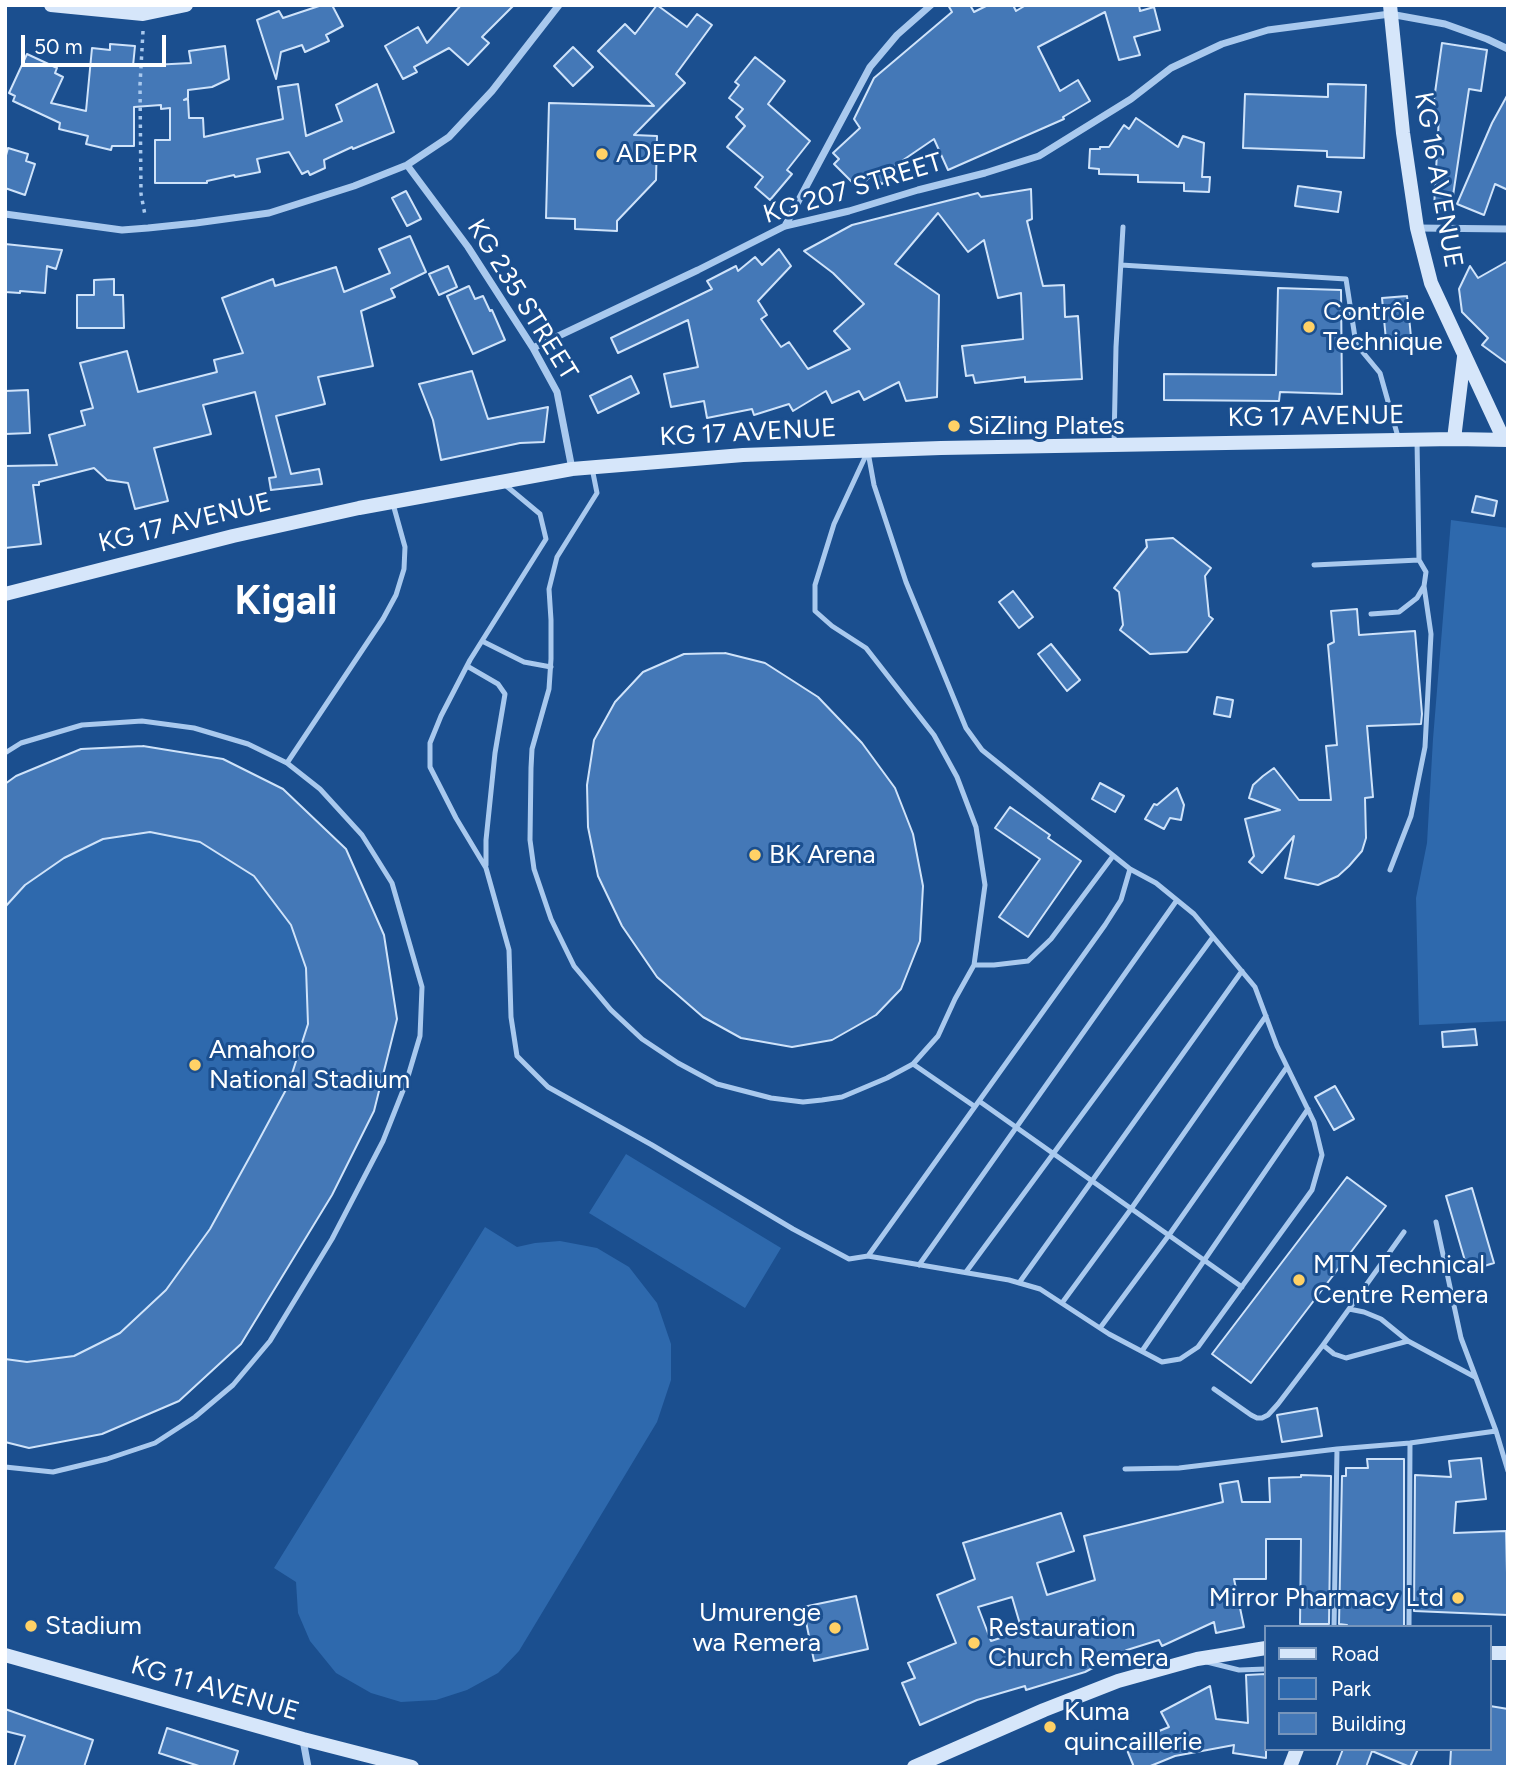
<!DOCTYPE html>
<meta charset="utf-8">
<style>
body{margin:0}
#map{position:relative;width:1513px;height:1772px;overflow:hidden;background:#1b4f8f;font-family:Figtree,sans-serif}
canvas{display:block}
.frame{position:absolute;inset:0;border:7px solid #fff;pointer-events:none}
.legend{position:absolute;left:1264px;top:1625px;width:228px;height:126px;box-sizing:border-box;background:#1b4f8f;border:2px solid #7695bc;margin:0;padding:9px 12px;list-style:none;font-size:21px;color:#fff}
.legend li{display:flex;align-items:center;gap:14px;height:35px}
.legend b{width:35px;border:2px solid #7695bc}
.scale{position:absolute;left:21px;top:35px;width:145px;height:32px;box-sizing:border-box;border:4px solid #fff;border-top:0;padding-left:9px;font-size:21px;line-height:24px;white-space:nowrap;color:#fff;-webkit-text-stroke:5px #1b4f8f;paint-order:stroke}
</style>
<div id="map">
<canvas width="1513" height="1772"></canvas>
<div class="frame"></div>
<ul class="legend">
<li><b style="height:9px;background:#d6e6fa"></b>Road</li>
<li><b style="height:19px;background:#2e69ad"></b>Park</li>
<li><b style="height:19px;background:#4478b7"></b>Building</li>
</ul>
<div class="scale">50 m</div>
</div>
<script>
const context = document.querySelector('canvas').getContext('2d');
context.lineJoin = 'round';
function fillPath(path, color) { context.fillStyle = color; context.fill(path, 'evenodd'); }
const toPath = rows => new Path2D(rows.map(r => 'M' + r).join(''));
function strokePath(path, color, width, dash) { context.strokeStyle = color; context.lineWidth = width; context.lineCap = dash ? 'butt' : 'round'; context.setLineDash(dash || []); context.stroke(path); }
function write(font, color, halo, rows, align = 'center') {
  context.font = font + ' Figtree,sans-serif'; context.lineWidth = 6; context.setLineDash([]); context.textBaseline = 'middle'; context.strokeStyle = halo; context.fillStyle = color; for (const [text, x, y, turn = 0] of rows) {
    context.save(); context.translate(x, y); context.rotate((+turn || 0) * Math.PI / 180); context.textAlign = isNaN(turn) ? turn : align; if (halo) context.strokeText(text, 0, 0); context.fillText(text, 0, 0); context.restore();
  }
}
fillPath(toPath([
 [1451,520,1508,528,1508,1021,1419,1025,1416,898,1427,843,1433,739],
 [143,746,223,759,283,789,346,849,384,935,397,1019,374,1111,332,1195,241,1344,179,1401,102,1434,29,1448,5,1442,5,784,16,776,81,749],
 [626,1154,781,1248,745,1308,589,1213],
 [485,1227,517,1247,535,1243,560,1241,597,1248,629,1267,657,1303,671,1344,671,1380,657,1422,519,1651,498,1673,467,1690,436,1700,401,1702,371,1693,336,1673,310,1641,298,1613,296,1582,274,1568]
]), '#2e69ad');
const building = toPath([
 [322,5,332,5,343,26,326,35,329,41,305,52,302,45,281,52,276,79,257,20,279,11,283,18,322,5],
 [461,5,514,5,482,37,489,43,468,65,449,48,414,67,417,72,403,79,385,46,418,27,427,43,461,5],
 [657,5,687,27,697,14,712,25,676,74,685,83,634,135,657,136,656,180,617,221,617,231,575,229,575,219,546,218,549,103,654,106,598,51,625,24,635,34,657,5],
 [948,5,970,5,974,12,988,5,1013,5,1016,11,1026,5,1139,5,1140,11,1154,7,1160,30,1134,37,1140,55,1119,60,1105,12,1038,47,1060,91,1078,80,1090,101,1063,117,1064,119,948,170,934,139,890,169,894,173,882,184,872,175,858,188,834,164,839,159,833,153,860,128,854,119,874,78,952,12,948,5],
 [1442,43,1487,50,1481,91,1469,89,1451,209,1434,208,1439,115,1432,114,1442,43],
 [110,44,135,46,133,66,191,63,189,51,225,46,229,79,212,87,188,90,188,98,184,100,188,99,189,118,203,118,204,137,283,119,278,87,298,84,306,136,342,121,336,105,377,84,394,132,353,149,352,147,324,160,325,168,310,175,308,171,302,174,289,152,257,159,260,172,235,177,234,175,207,181,207,183,155,183,155,140,170,140,170,108,161,109,161,105,134,107,134,146,112,146,111,150,86,144,88,136,59,129,60,123,13,101,15,96,9,93,27,54,57,68,55,73,63,77,51,103,86,111,92,48,110,50,110,44],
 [573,47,593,67,573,86,554,66,573,47],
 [755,57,785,81,768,104,810,141,787,170,792,174,770,200,755,187,763,177,727,147,745,126,736,117,743,109,729,98,739,85,735,82,755,57],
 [1328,84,1366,85,1364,158,1327,157,1327,151,1243,148,1245,94,1328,97,1328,84],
 [1508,94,1508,190,1495,184,1484,215,1457,204,1492,123,1508,94],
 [1136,118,1178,147,1183,136,1204,143,1202,177,1210,177,1209,192,1184,191,1184,183,1138,182,1138,175,1099,174,1099,169,1089,168,1090,149,1100,149,1100,147,1109,147,1124,125,1129,129,1136,118],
 [8,148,28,154,26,161,35,164,25,195,5,188,5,159,8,148],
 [1298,186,1341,192,1338,212,1295,206,1298,186],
 [1031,189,1032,219,1027,221,1043,286,1064,285,1065,317,1078,316,1082,379,1025,382,1025,377,975,383,973,375,966,376,962,346,1023,339,1021,293,998,298,984,240,968,252,938,213,895,264,939,295,937,397,906,401,899,382,864,400,859,391,832,403,826,391,793,411,789,404,754,415,752,409,707,418,704,401,671,407,664,374,698,367,688,320,618,353,611,338,712,289,707,281,736,266,738,271,755,257,762,265,779,249,791,266,758,301,767,315,761,319,781,347,789,342,808,369,850,349,834,331,864,304,833,273,804,251,852,225,978,193,981,197,1031,189],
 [406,191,421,219,407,226,392,198,406,191],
 [410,236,426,272,391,289,395,297,361,311,373,366,318,377,325,404,276,416,291,474,319,469,322,484,271,490,269,478,276,477,255,392,203,405,211,434,154,448,168,501,135,509,128,483,107,480,94,468,39,482,39,485,33,485,41,544,5,548,5,466,57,465,49,435,85,425,81,411,93,408,80,363,127,351,138,392,217,372,214,360,243,353,222,298,273,279,275,286,336,267,344,292,390,273,379,249,410,236],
 [5,244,62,250,56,269,47,266,45,293,20,291,20,293,5,292,5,244],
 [1508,261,1508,364,1482,345,1488,338,1462,312,1459,289,1470,266,1478,278,1508,261],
 [448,266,457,287,439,295,429,274,448,266],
 [114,279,114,295,123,295,124,328,77,328,77,295,94,295,94,280,114,279],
 [469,286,475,299,483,296,490,311,492,310,505,340,473,354,447,296,469,286],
 [1278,288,1341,290,1342,394,1280,392,1279,401,1164,400,1164,374,1276,375,1278,288],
 [1407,296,1411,337,1386,340,1382,298,1407,296],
 [472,371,488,419,548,407,544,442,520,443,441,460,433,420,419,384,472,371],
 [631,376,639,393,598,413,590,396,631,376],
 [28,390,30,433,5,434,5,391,28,390],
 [1476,496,1497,501,1494,516,1472,512,1476,496],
 [1173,538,1211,568,1205,576,1209,616,1213,619,1187,652,1150,654,1120,630,1123,625,1119,592,1114,588,1147,547,1146,540,1173,538],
 [1013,591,1033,617,1019,628,999,602,1013,591],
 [1357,609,1359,635,1415,631,1422,714,1421,724,1367,726,1373,797,1365,798,1366,838,1362,851,1349,866,1338,876,1318,885,1285,878,1294,836,1262,873,1249,862,1254,856,1245,819,1280,810,1249,798,1253,785,1263,776,1274,768,1299,800,1331,800,1326,746,1337,745,1328,645,1334,642,1331,611,1357,609],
 [1051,644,1080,680,1067,691,1038,654,1051,644],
 [725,653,765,663,818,697,862,743,895,788,913,834,923,886,920,941,901,989,876,1015,832,1040,792,1047,741,1038,703,1017,657,977,622,926,598,876,588,827,587,785,594,740,615,702,643,672,684,654,725,653],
 [1217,697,1233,700,1230,717,1214,714,1217,697],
 [143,746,223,759,283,789,346,849,384,935,397,1019,374,1111,332,1195,241,1344,179,1401,102,1434,29,1448,5,1442,5,1359,27,1362,74,1356,120,1333,166,1290,210,1229,253,1151,288,1086,308,1024,306,968,291,925,254,876,200,842,150,832,103,839,64,858,25,885,5,907,5,784,16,776,81,749,143,746],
 [1100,783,1124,796,1115,812,1092,799,1100,783],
 [1177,788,1184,805,1181,820,1170,818,1164,829,1145,819,1154,804,1157,805,1177,788],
 [1010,807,1050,835,1048,838,1081,861,1028,937,999,917,1040,859,995,828,1010,807],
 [1475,1029,1477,1045,1443,1047,1442,1032,1475,1029],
 [1335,1086,1354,1119,1334,1130,1315,1097,1335,1086],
 [1347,1177,1386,1206,1251,1383,1212,1354,1347,1177],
 [1472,1188,1494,1263,1468,1271,1446,1196,1472,1188],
 [1317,1408,1322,1436,1282,1442,1277,1415,1317,1408],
 [1481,1458,1486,1499,1456,1502,1454,1533,1506,1531,1508,1615,1414,1611,1415,1475,1451,1477,1449,1461,1481,1458],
 [1367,1459,1404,1459,1404,1626,1347,1627,1347,1625,1339,1624,1342,1476,1346,1476,1346,1468,1368,1468,1367,1459],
 [1301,1475,1331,1476,1329,1624,1300,1624,1301,1539,1266,1539,1266,1579,1234,1579,1244,1627,1216,1633,1214,1622,1162,1646,1159,1640,1127,1650,1085,1672,1026,1690,1025,1686,977,1700,920,1725,902,1683,915,1678,908,1663,956,1643,937,1595,975,1579,963,1543,1061,1513,1074,1551,1037,1563,1047,1595,1095,1580,1084,1536,1223,1502,1220,1484,1238,1481,1242,1502,1270,1502,1269,1478,1301,1477,1301,1475],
 [1012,1597,1022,1631,991,1641,978,1607,1012,1597],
 [856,1596,868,1649,814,1661,803,1607,856,1596],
 [1266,1674,1266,1758,1233,1753,1234,1745,1175,1756,1148,1767,1134,1767,1125,1745,1169,1727,1161,1712,1210,1686,1216,1719,1248,1723,1246,1675,1266,1674],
 [1490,1706,1508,1709,1508,1767,1450,1767,1451,1749,1490,1749,1490,1706],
 [5,1709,93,1740,84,1767,14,1767,25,1736,5,1731,5,1709],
 [167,1728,238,1751,233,1767,202,1767,159,1753,167,1728],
 [1343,1749,1418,1749,1410,1767,1372,1751,1366,1767,1336,1767,1343,1749]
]);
fillPath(building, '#4478b7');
strokePath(building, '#cfe3fa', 2);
strokePath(toPath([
 [143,31,140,85,141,194,145,215]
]), '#a9c9ee', 3.5, [3.5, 5]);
strokePath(toPath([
 [1121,265,1346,279,1356,344,1380,373,1398,437],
 [1114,442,1116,347,1123,227],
 [867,453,834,524,815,585,815,611,832,626,866,648,934,735,957,777,976,827,985,885,974,965],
 [592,468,597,493,557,557,549,589,551,620,551,659,549,689,532,749,531,768,530,840,534,869,551,919,574,966,611,1010,642,1039,678,1063,717,1084,771,1098,803,1102,822,1100,842,1097,887,1078,913,1064,974,1106],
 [504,484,540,514,546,539,470,660,441,716,430,743,430,767,456,818,486,868,509,950,511,1017,517,1056,548,1087,652,1145,793,1229,849,1259,868,1256,1105,925,1121,900,1130,869,982,750,966,728,906,582,874,485,868,452],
 [1314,565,1419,560,1417,440],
 [1371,614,1399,612,1417,598,1424,586,1426,572,1419,560],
 [482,641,524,662,551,667],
 [467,666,498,684,505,694,495,753,486,840,486,865],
 [5,753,21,743,82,725,142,721,194,728,248,744,287,763,320,789,362,835,392,883,422,987,420,1036,406,1083,383,1141,332,1239,270,1341,233,1385,195,1417,155,1443,107,1459,53,1472,5,1467],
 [287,763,383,619,396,595,404,569,405,547,393,504],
 [1390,870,1411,816,1425,747,1431,634,1424,586],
 [913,1064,938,1036,955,999,974,965,994,965,1028,961,1051,939,1113,856],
 [979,1101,1242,1287],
 [1436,1222,1461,1338,1496,1431,1508,1471],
 [868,1256,1009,1280,1040,1289,1109,1334,1162,1362,1180,1359,1198,1347,1312,1190,1322,1155,1314,1122,1277,1046,1255,987,1194,914,1156,883,1130,869],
 [919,1265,1177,900],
 [966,1272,1213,937],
 [1019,1283,1242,971],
 [1062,1303,1131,1209,1266,1016],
 [1349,1309,1404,1232],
 [1100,1328,1169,1235,1287,1067],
 [1408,1341,1346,1358,1334,1354,1323,1345,1349,1309,1364,1312,1381,1319,1408,1341,1475,1377],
 [1142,1351,1308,1109],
 [1214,1389,1251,1415,1257,1418,1262,1418,1268,1415,1278,1404,1323,1345],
 [1125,1469,1179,1468,1337,1449,1410,1443,1496,1431],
 [1334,1627,1337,1449],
 [1409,1627,1410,1443],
 [1207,1662,1239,1670,1266,1669]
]), '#a9c9ee', 5);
strokePath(toPath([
 [407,165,468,247,533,348,557,392,572,469],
 [5,214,122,230,148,228,196,223,269,213,354,186,407,165,449,137,492,91,559,5],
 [785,226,870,67,897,35,931,5],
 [1417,228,1508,229],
 [533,348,698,270,785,226,849,211,918,190,985,173,1039,156,1131,99,1171,68,1222,44,1268,30,1390,14,1445,24,1487,39,1508,49],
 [303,1740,308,1767]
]), '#a9c9ee', 7);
strokePath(toPath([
 [51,5,143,14,186,5],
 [1390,5,1403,133,1417,228,1431,283,1504,440],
 [1454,439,1464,357],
 [5,594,233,536,359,508,572,469,743,455,941,448,1454,439,1508,440],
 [1490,1653,1508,1653],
 [5,1655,303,1739,412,1767],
 [914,1767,1044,1710,1118,1681,1197,1659,1266,1648],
 [1290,1767,1297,1749]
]), '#d6e6fa', 14);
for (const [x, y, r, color] of [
 [602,154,7,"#ffd166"],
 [1309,327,7,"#ffd166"],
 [954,426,7,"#ffd166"],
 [755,855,7,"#ffd166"],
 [195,1065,7,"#ffd166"],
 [1299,1280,7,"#ffd166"],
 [1458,1598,7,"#ffd166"],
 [31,1626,7,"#ffd166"],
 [835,1628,7,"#ffd166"],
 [974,1643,7,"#ffd166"],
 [1050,1727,7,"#ffd166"]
]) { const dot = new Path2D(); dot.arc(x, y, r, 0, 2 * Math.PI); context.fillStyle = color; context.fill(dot); strokePath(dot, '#1b4f8f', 2.5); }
write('26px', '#fff', '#1b4f8f', [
 ["ADEPR",616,154],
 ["Contrôle",1323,312],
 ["Technique",1323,342],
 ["SiZling Plates",968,426],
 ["BK Arena",769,855],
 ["Amahoro",209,1050],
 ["National Stadium",209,1080],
 ["MTN Technical",1313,1265],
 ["Centre Remera",1313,1295],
 ["Mirror Pharmacy Ltd",1444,1598,"right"],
 ["Umurenge",821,1613,"right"],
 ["wa Remera",821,1643,"right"],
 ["Stadium",45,1626],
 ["Restauration",988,1628],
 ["Church Remera",988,1658],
 ["Kuma",1064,1712],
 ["quincaillerie",1064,1742]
], 'left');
write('26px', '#fff', '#1b4f8f', [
 ["KG 16 AVENUE",1438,180,80],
 ["KG 207 STREET",853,189,-17],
 ["KG 235 STREET",522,300,58],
 ["KG 17 AVENUE",1316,417,-1],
 ["KG 17 AVENUE",748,433,-3],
 ["KG 17 AVENUE",185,523,-14],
 ["KG 11 AVENUE",215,1689,16]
]);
write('bold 40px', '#fff', '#1b4f8f', [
 ["Kigali",286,602]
]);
</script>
